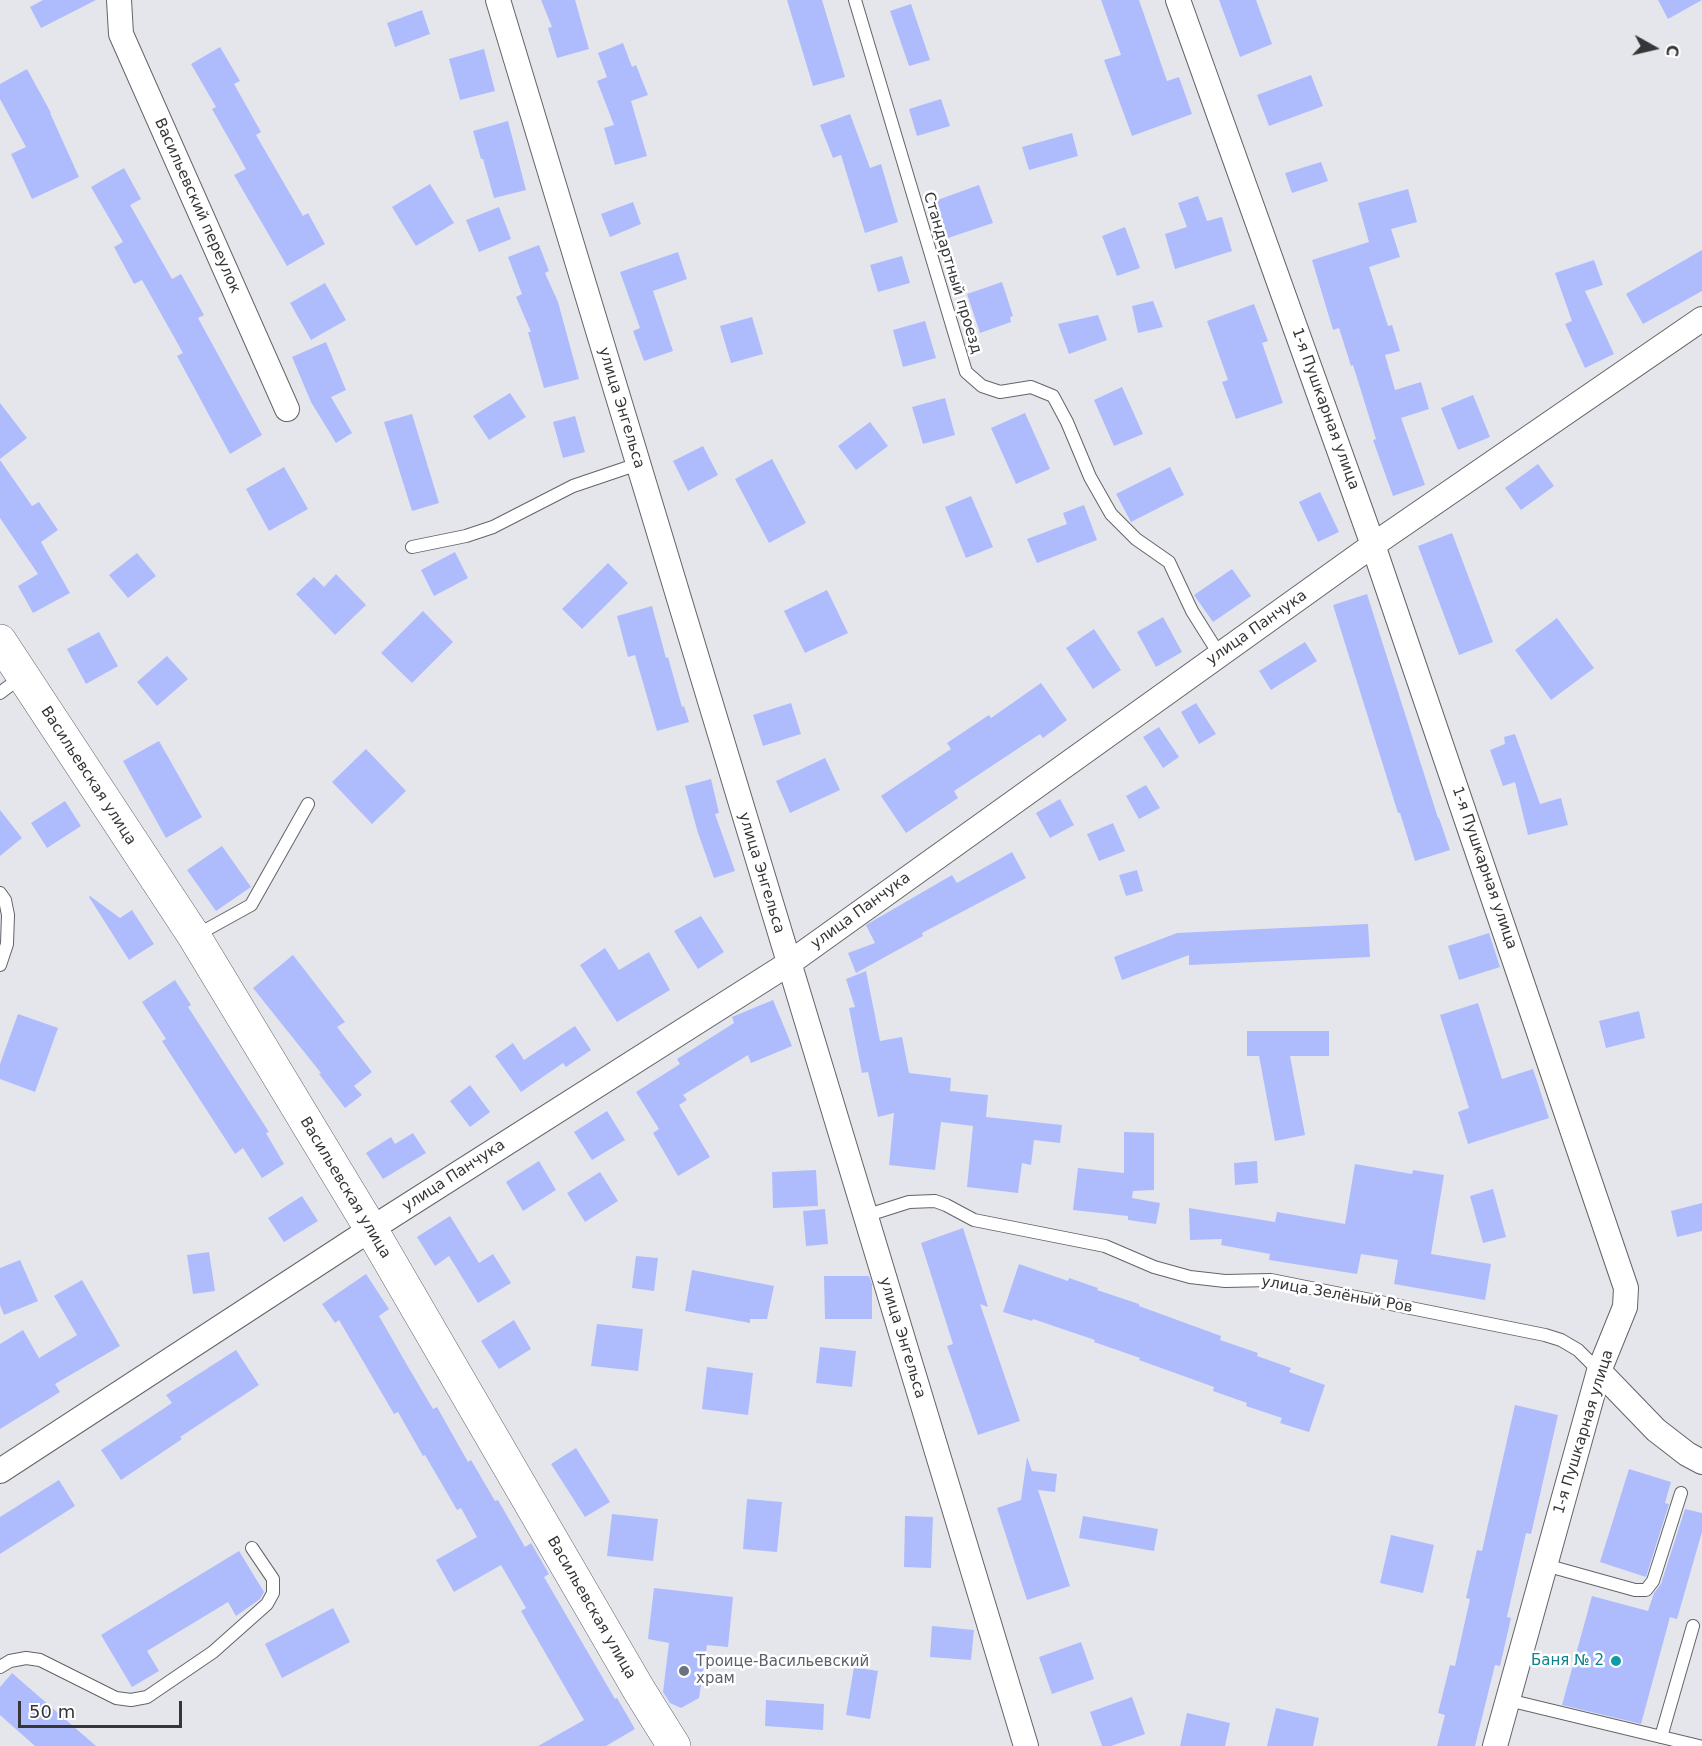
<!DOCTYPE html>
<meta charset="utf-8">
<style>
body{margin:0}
#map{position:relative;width:1702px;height:1746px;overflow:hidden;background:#e5e6eb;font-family:"DejaVu Sans",sans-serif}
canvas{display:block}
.north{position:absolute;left:1624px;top:18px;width:60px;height:60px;-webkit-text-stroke:4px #fff;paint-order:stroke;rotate:98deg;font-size:16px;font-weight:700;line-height:24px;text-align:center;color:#363638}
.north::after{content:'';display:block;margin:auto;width:21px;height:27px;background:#363638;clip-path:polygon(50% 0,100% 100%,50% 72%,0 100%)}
.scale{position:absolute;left:18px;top:1701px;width:164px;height:27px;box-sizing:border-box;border:3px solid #363638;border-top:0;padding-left:8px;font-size:18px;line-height:21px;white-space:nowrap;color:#363638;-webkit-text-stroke:4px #fff;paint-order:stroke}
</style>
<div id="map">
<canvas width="1702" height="1746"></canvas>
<div class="north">С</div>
<div class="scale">50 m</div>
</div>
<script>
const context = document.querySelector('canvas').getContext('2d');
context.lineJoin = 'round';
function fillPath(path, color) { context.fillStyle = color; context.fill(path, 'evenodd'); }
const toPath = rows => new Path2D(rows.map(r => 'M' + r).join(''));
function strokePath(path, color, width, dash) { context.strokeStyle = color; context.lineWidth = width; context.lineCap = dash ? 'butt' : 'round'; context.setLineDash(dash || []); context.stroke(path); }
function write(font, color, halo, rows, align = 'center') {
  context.font = font + ' "DejaVu Sans",sans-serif'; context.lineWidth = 5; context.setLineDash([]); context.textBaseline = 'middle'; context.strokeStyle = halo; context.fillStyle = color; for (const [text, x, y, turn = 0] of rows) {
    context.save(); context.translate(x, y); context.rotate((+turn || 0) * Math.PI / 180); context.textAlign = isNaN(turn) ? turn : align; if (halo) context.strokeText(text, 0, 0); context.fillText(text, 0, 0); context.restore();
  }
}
fillPath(toPath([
 [43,0,96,0,41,28,30,7],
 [541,0,575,0,589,49,557,58,548,28,552,27],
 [787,0,822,0,845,77,813,86],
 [1101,0,1139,0,1167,81,1179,77,1192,114,1132,136,1104,60,1121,55],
 [1219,0,1256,0,1272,44,1240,57],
 [1658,0,1702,0,1668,19],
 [911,4,930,60,909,66,890,11],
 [422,10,430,34,395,47,387,23],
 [623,43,632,67,636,65,648,95,631,101,647,156,615,165,604,128,614,125,597,81,607,77,598,53],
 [220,47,240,81,234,84,261,132,256,135,303,216,308,213,325,244,287,266,234,175,246,169,212,109,216,107,191,64],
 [484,49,495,91,460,100,449,59],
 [27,69,51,113,50,113,79,177,32,199,11,154,26,147,0,99,0,84],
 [1311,75,1323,106,1269,126,1257,95],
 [941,99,950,126,917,136,909,109],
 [850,114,870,168,881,164,898,222,865,233,841,155,833,158,820,125],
 [508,121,526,190,494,198,483,159,481,159,473,131],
 [1072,133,1078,156,1029,170,1022,147],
 [1321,162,1328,181,1292,193,1285,173],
 [124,168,141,199,130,205,172,279,181,274,204,315,198,318,262,435,230,454,177,356,183,353,142,280,134,284,114,247,123,242,91,187],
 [430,184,454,223,416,246,392,207],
 [979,185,993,223,945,239,932,202],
 [1408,189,1417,222,1391,229,1400,257,1369,267,1388,326,1392,325,1400,351,1385,355,1395,390,1421,382,1429,409,1401,418,1425,485,1393,496,1373,440,1376,439,1353,365,1351,366,1339,328,1333,330,1312,260,1369,242,1358,203],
 [1198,196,1207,221,1222,217,1232,251,1175,269,1165,234,1187,227,1178,203],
 [633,202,641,224,610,237,601,214],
 [499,207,511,239,479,252,466,220],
 [1125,227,1140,268,1117,276,1102,236],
 [539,245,549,271,545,273,558,302,579,379,544,388,528,332,531,332,516,297,522,294,508,257],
 [1702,250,1702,291,1643,324,1626,294],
 [678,252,687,279,653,291,673,351,644,361,633,331,640,328,620,272],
 [902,256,910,283,878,292,870,265],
 [1594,260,1603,285,1585,291,1614,354,1585,368,1565,324,1572,321,1555,273],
 [1002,282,1013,316,1010,317,1011,322,980,333,967,294],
 [325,283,346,320,311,340,290,303],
 [1153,301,1163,327,1138,333,1132,306],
 [1254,304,1268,341,1262,343,1283,403,1236,419,1222,382,1228,380,1207,321],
 [1098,315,1107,340,1069,354,1058,324],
 [752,317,763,354,731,363,720,326],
 [925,321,936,358,903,367,893,330],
 [326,342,346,390,331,397,352,433,336,443,311,402,292,357],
 [1122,387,1143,434,1114,446,1094,400],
 [510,393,526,417,489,440,473,416],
 [1473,395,1490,437,1458,450,1441,408],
 [945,398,955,435,923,444,912,407],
 [0,403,27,438,0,459],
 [1025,413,1050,469,1016,484,991,428],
 [412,414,439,503,412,511,384,422],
 [575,416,585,452,563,458,553,422],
 [870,422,888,446,856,470,838,446],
 [703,446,718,475,688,491,673,461],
 [772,459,806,523,769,543,735,479],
 [0,460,32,506,39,502,58,530,41,542,70,593,33,613,18,586,38,574,0,518],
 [1538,464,1554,486,1521,510,1505,488],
 [284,467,308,509,269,531,246,489],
 [1170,467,1184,495,1131,522,1116,494],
 [1320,492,1339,532,1318,542,1299,502],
 [971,496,993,547,966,558,945,507],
 [1084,505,1097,540,1037,563,1027,539,1067,524,1063,513],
 [1452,533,1493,642,1459,655,1418,546],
 [455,552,468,578,434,596,421,570],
 [137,553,156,576,128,598,109,575],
 [608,563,628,583,582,629,562,609],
 [1232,569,1251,596,1213,622,1194,595],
 [336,574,366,605,335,635,296,594,314,577,324,587],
 [827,590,848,633,805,653,784,611],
 [1367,594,1438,818,1439,818,1450,850,1415,861,1400,813,1398,813,1333,605],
 [652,606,666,658,668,657,682,707,684,706,689,722,657,731,635,655,628,657,617,616],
 [423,611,453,642,412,683,381,653],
 [1163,617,1182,652,1156,667,1137,632],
 [1557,618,1594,668,1551,700,1515,650],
 [1094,629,1121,670,1093,689,1066,648],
 [99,632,118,666,86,684,67,649],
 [1305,642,1317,661,1271,690,1259,671],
 [167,656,188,679,157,706,137,682],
 [1041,683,1067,720,1043,738,1040,734,954,791,958,798,906,833,881,796,951,749,947,743,989,715,991,718],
 [791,703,801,734,763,746,753,715],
 [1196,703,1216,734,1199,744,1181,712],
 [1159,727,1179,757,1163,768,1143,737],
 [1515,734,1540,804,1561,798,1568,825,1528,835,1515,782,1503,786,1490,750,1505,744,1504,737],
 [159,741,202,817,166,838,123,761],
 [366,749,406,791,372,824,332,782],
 [825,758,840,790,790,813,776,781],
 [711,779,719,813,715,814,735,871,714,878,698,833,685,786],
 [1146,785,1160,808,1139,819,1126,796],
 [1060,799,1074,825,1050,838,1036,813],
 [65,801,81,826,47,848,31,823],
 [0,810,22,838,0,856],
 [1113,823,1125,851,1099,861,1087,834],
 [222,846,251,887,216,911,187,870],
 [1012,852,1026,878,922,933,923,936,856,973,848,953,875,943,866,925,952,875,957,883],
 [1137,870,1143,891,1126,896,1119,875],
 [90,896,120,918,132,910,154,944,129,960,89,897],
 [701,916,724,952,698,969,674,931],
 [1368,924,1370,957,1189,965,1189,955,1122,980,1114,957,1177,933],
 [1489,933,1500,967,1459,980,1448,946],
 [605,948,619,970,649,952,670,990,617,1022,580,965],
 [293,955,345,1022,337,1027,372,1072,354,1086,362,1095,345,1108,319,1074,321,1073,253,988],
 [866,971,880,1041,902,1037,909,1073,951,1078,950,1091,988,1095,986,1117,1062,1125,1060,1143,1034,1140,1031,1165,1022,1163,1018,1193,967,1187,973,1126,941,1122,935,1170,889,1165,894,1113,878,1117,868,1072,862,1073,849,1008,855,1007,846,979],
 [175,980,191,1005,188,1007,269,1132,266,1133,284,1164,262,1178,243,1148,235,1154,162,1041,166,1039,142,1002],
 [773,1000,792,1046,751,1063,748,1055,683,1095,687,1100,679,1105,710,1157,678,1176,653,1133,659,1129,636,1092,680,1064,677,1059,734,1023,732,1017],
 [1478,1003,1502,1079,1533,1069,1549,1118,1468,1144,1458,1112,1469,1108,1440,1015],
 [1639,1011,1645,1038,1606,1048,1599,1021],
 [18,1014,58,1028,35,1092,0,1079,0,1064],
 [575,1026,591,1050,566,1067,563,1063,521,1092,495,1056,513,1043,524,1060],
 [1247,1031,1329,1031,1329,1056,1290,1056,1305,1135,1275,1141,1259,1056,1247,1056],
 [470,1085,490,1112,470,1127,450,1101],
 [607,1111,625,1140,592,1160,574,1132],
 [1124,1132,1154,1133,1154,1190,1133,1191,1132,1198,1160,1203,1156,1224,1128,1220,1128,1216,1073,1210,1078,1168,1124,1173],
 [413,1133,426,1153,383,1179,366,1153,391,1137,395,1144],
 [539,1161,556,1190,523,1211,506,1182],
 [1257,1161,1258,1183,1235,1185,1234,1163],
 [1355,1164,1412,1174,1413,1170,1444,1175,1431,1254,1491,1264,1485,1300,1394,1284,1398,1260,1361,1254,1357,1274,1269,1260,1270,1254,1221,1245,1222,1239,1190,1240,1189,1208,1275,1222,1277,1212,1345,1224],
 [816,1170,818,1206,773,1208,772,1172],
 [600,1172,618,1201,585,1222,567,1193],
 [1493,1189,1506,1237,1483,1243,1470,1196],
 [302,1196,318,1221,284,1242,268,1218],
 [1702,1203,1702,1231,1677,1237,1671,1211],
 [825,1209,828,1244,806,1246,803,1211],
 [450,1216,479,1263,493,1254,511,1283,478,1303,449,1256,435,1266,417,1237],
 [963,1228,988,1307,980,1304,1020,1421,978,1435,947,1346,953,1344,921,1243],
 [209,1252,215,1291,193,1294,187,1255],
 [636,1256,658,1258,654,1291,632,1288],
 [20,1260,38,1301,4,1315,0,1305,0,1268],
 [1019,1264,1068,1281,1069,1278,1098,1288,1097,1290,1139,1304,1139,1306,1221,1336,1220,1340,1258,1353,1257,1356,1291,1368,1289,1372,1325,1385,1309,1432,1280,1423,1282,1418,1246,1406,1247,1403,1213,1391,1214,1387,1139,1360,1140,1358,1094,1342,1095,1340,1033,1319,1032,1321,1003,1312],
 [692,1270,774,1286,767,1319,750,1319,750,1323,685,1311],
 [366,1274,389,1309,379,1316,407,1365,433,1409,437,1407,468,1462,471,1460,495,1501,498,1500,525,1547,531,1543,549,1574,544,1577,615,1699,617,1698,635,1729,606,1746,538,1746,584,1720,521,1611,526,1608,501,1565,454,1592,436,1560,477,1537,461,1508,457,1510,425,1455,423,1456,398,1412,394,1414,339,1320,335,1323,322,1304],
 [824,1276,869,1276,872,1284,872,1319,825,1319],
 [82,1280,120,1346,55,1384,60,1392,0,1429,0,1344,23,1330,39,1358,77,1335,54,1296],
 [514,1320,531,1349,499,1369,481,1341],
 [597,1324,643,1329,638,1371,591,1366],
 [820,1347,856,1351,852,1387,816,1383],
 [236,1350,259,1385,180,1437,182,1439,121,1480,101,1450,172,1403,166,1395],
 [707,1367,753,1373,748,1415,702,1409],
 [1515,1405,1558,1415,1542,1486,1531,1534,1526,1533,1507,1617,1511,1618,1500,1666,1495,1665,1475,1746,1437,1746,1445,1715,1438,1713,1450,1665,1455,1666,1470,1599,1466,1598,1477,1550,1482,1551],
 [576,1448,610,1502,585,1517,551,1464],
 [1027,1457,1032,1471,1057,1474,1055,1492,1038,1490,1070,1586,1027,1600,997,1508,1021,1500],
 [1629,1469,1671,1482,1665,1503,1669,1504,1646,1577,1600,1562],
 [59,1480,75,1506,0,1554,0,1517],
 [747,1499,782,1502,777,1552,743,1549],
 [1685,1509,1702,1513,1702,1532,1677,1619,1670,1617,1641,1724,1562,1705,1592,1596,1648,1611,1654,1593,1661,1584],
 [612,1514,658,1519,653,1561,607,1556],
 [905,1516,933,1517,931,1568,904,1567],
 [1083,1516,1158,1529,1154,1551,1079,1538],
 [1391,1535,1434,1545,1423,1593,1380,1583],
 [239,1551,264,1592,260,1599,236,1616,228,1602,147,1651,159,1671,132,1687,101,1635],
 [654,1588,733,1597,728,1647,707,1645,699,1698,681,1708,670,1703,663,1692,669,1643,648,1639],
 [333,1608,350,1642,282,1678,265,1644],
 [932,1626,974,1630,971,1660,930,1657],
 [1081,1642,1094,1679,1052,1694,1039,1657],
 [854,1667,878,1671,870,1719,846,1715],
 [12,1673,96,1746,35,1746,0,1715,0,1687],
 [1132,1697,1145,1734,1111,1746,1102,1746,1090,1712],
 [766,1700,824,1704,823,1730,765,1726],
 [1276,1708,1319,1718,1313,1746,1267,1746],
 [1187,1713,1230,1723,1225,1746,1180,1746]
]), '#aebcfe');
const service = toPath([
 [855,0,966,372,982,386,1000,392,1031,387,1053,396,1067,422,1090,477,1111,514,1136,539,1169,562,1192,611,1219,654],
 [412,547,466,536,493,527,573,486,638,464],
 [0,693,21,677],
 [0,893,5,900,8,915,7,944,0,965],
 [195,936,251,905,308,804],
 [865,1216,909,1202,935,1201,946,1205,974,1220,1105,1246,1154,1267,1190,1277,1225,1281,1271,1280,1545,1335,1561,1340,1578,1350,1599,1371],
 [1545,1565,1635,1590,1646,1590,1653,1581,1681,1493],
 [0,1667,10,1661,26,1658,40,1660,116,1698,131,1700,147,1697,213,1652,267,1604,273,1593,273,1579,252,1548],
 [1508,1700,1699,1746],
 [1661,1737,1693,1626]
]);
const minor = toPath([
 [119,0,121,34,287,409],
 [498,0,1026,1746],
 [1178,0,1373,545,1626,1288,1625,1307,1599,1371,1495,1746],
 [1599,1371,1656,1430,1687,1454,1702,1462],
 [0,1471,371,1229,788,964,1373,545,1702,319]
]);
const secondary = toPath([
 [0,641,194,936,371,1229,639,1690,674,1746]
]);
strokePath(service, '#636468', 14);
strokePath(minor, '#636468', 26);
strokePath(secondary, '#636468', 34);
strokePath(service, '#fff', 12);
strokePath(minor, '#fff', 24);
strokePath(secondary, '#fff', 33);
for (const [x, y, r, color] of [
 [1616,1661,6,"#0f9aa8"],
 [684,1671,6,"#6b7280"]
]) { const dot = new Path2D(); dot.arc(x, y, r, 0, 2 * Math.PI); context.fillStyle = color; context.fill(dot); strokePath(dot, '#fff', 2); }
write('15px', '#363638', '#fff', [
 ["Васильевский переулок",197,206,66],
 ["Стандартный проезд",952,273,73],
 ["улица Энгельса",621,408,73],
 ["1-я Пушкарная улица",1325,409,70],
 ["улица Панчука",1257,628,-35],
 ["Васильевская улица",88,776,57],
 ["1-я Пушкарная улица",1484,868,71],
 ["улица Энгельса",761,873,73],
 ["улица Панчука",861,911,-36],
 ["улица Панчука",454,1176,-33],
 ["Васильевская улица",345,1188,59],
 ["улица Зелёный Ров",1337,1295,10],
 ["улица Энгельса",902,1338,73],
 ["1-я Пушкарная улица",1584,1432,-73],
 ["Васильевская улица",591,1608,60]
]);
write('15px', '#0d838f', '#fff', [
 ["Баня № 2",1604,1661]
], 'right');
write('15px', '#5b616d', '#fff', [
 ["Троице-Васильевский",696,1662],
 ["храм",696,1679]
], 'left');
</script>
